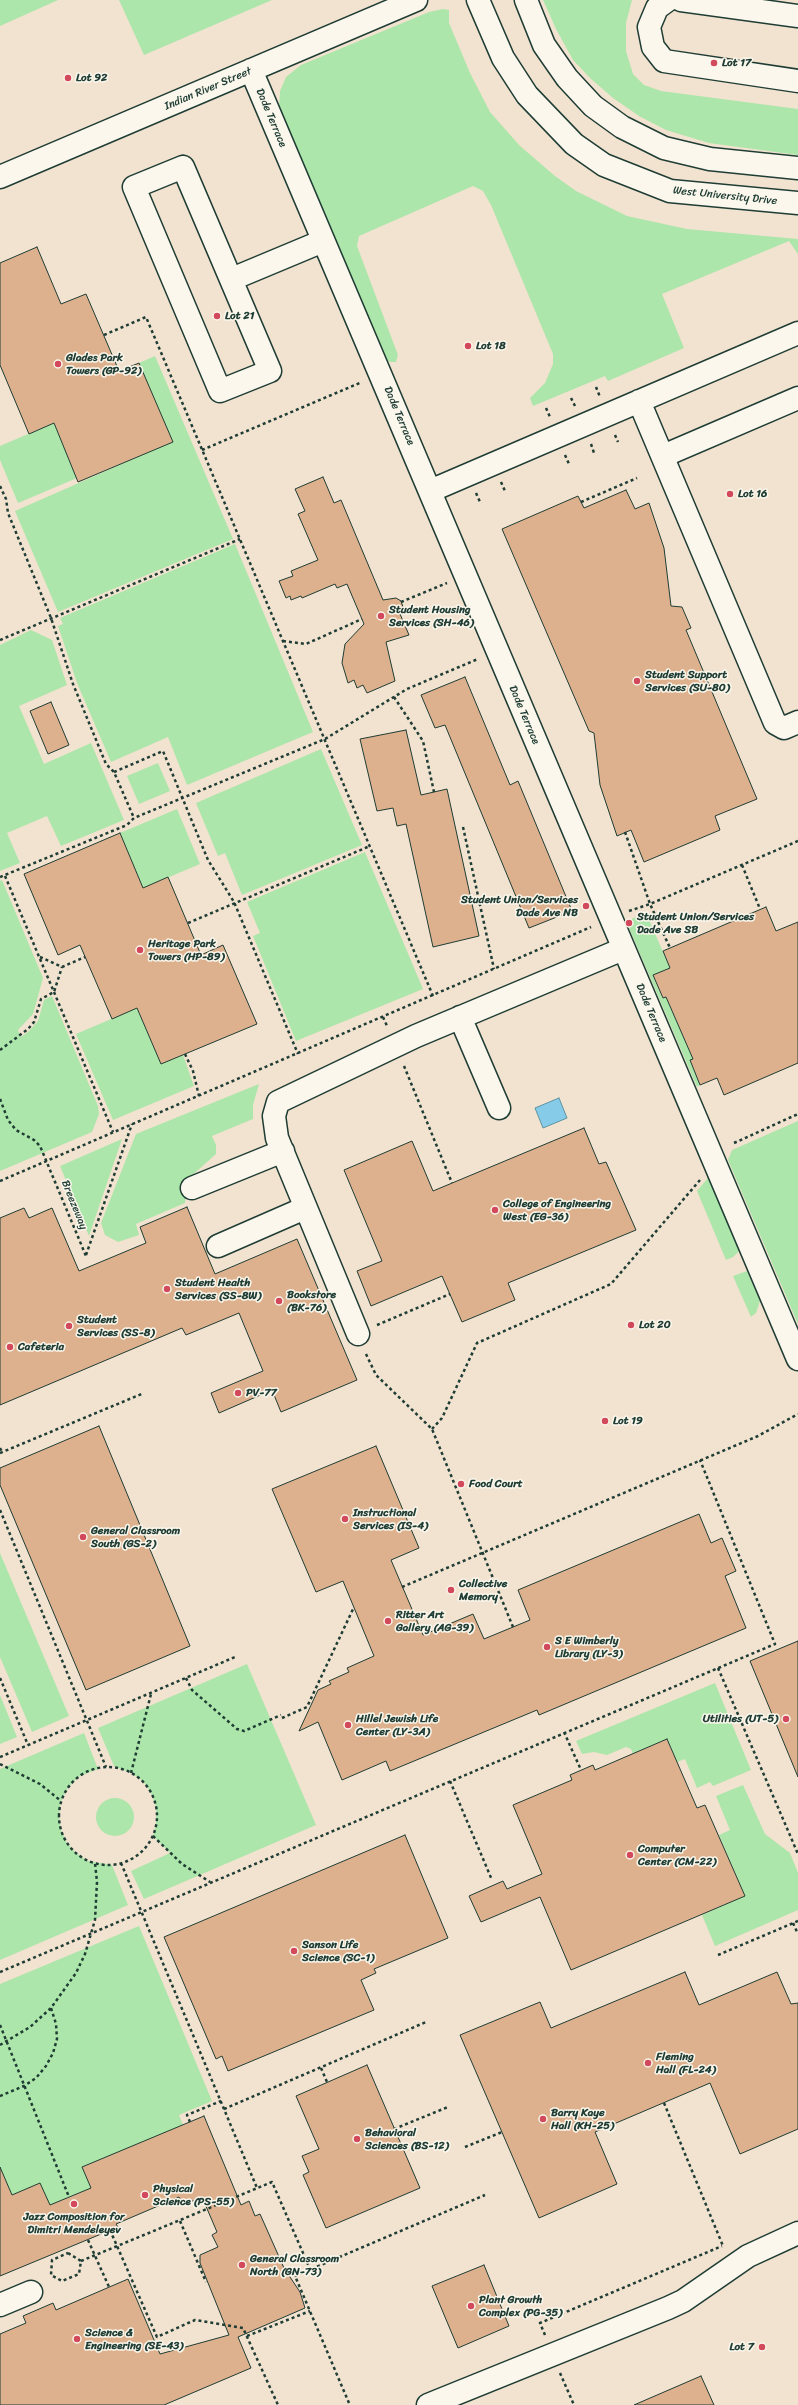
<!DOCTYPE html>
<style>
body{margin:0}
canvas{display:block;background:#f2e2d0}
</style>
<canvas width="798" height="2405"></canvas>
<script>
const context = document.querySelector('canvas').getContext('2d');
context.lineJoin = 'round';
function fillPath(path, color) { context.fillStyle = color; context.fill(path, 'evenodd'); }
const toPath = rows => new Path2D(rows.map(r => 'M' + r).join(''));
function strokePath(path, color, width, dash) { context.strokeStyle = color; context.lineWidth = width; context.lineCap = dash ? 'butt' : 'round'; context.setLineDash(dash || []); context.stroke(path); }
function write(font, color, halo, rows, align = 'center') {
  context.font = font + ' Sriracha,sans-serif'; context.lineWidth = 3; context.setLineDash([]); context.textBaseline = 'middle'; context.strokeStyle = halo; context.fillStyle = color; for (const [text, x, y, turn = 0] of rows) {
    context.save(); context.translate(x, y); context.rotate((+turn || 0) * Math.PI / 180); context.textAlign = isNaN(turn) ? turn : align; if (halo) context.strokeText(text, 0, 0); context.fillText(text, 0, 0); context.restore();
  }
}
fillPath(toPath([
 [0,0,58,0,0,26],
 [119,0,272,0,144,55],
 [543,0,632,0,626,23,626,51,633,74,644,85,661,91,798,109,798,155,709,143,666,130,639,116,613,98,591,79,573,60,556,29],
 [443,9,449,10,449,23,470,73,490,112,520,146,555,176,576,191,627,216,687,229,798,239,798,254,789,241,662,294,684,348,608,381,605,376,533,406,530,398,545,383,553,364,553,354,491,205,483,191,473,186,359,236,357,246,398,355,396,362,390,362,387,360,279,108,280,91,286,77,301,65,429,12],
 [155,356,233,539,58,612,15,511,172,442,139,363],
 [54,423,77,478,18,503,0,460,0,446],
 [235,544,313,732,187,785,168,737,111,762,77,683,58,626,63,624,60,618],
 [31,630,52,640,67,685,19,706,44,764,91,743,124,820,61,846,47,816,7,833,20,863,0,871,0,645],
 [321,749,362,845,242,895,225,853,218,856,196,803],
 [158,763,170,791,139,804,127,776],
 [177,809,200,864,143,888,120,833],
 [365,852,423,989,296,1041,253,936,260,933,247,902],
 [2,880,43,978,33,1014,18,1030,21,1037,29,1031,38,1021,44,1000,52,996,98,1106,99,1114,92,1132,0,1171,0,881],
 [646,913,670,968,653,976,662,998,666,997,693,1059,690,1061,700,1085,697,1087,626,921],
 [137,1008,161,1064,183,1055,194,1086,113,1120,76,1034],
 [259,1084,253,1105,253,1119,212,1136,216,1145,216,1154,188,1179,185,1203,136,1224,139,1235,118,1242,105,1235,101,1223,136,1134],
 [798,1121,798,1324,728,1160,732,1150],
 [122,1139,89,1236,60,1166],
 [708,1178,739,1251,733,1257,726,1260,697,1191],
 [747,1271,760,1301,756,1313,751,1317,733,1276],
 [0,1553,69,1716,32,1732,0,1657],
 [247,1664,316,1825,144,1899,131,1871,170,1853,153,1836,156,1822,156,1807,151,1793,143,1781,131,1773,114,1766,98,1728],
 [715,1683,751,1770,713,1786,710,1782,697,1788,685,1759,677,1762,667,1739,633,1754,631,1749,626,1747,607,1755,594,1752,582,1754,576,1741],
 [0,1695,17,1737,0,1744],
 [84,1733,98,1769,78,1777,68,1788,61,1801,59,1815,61,1830,67,1843,76,1853,88,1861,112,1865,128,1905,0,1960,0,1769],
 [743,1785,765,1834,790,1853,798,1873,798,1910,715,1946,702,1915,745,1896,719,1835,730,1830,716,1796],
 '96 1817a19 19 0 1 1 38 0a19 19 0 1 1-38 0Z',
 [139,1926,212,2101,179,2115,183,2125,83,2167,93,2191,80,2192,57,2202,51,2208,40,2183,12,2195,0,2167,0,1984]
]), '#ade6aa');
const water = toPath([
 [559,1098,567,1118,543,1128,535,1108,559,1098]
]);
fillPath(water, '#86cce8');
strokePath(water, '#5d93a0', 1);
const building = toPath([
 [37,247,61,304,86,294,119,371,139,363,173,442,78,482,54,423,29,434,0,365,0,263,37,247],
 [323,477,334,503,341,500,383,600,396,598,401,601,403,607,400,614,409,635,386,642,395,681,367,693,363,685,357,688,354,680,348,683,342,663,345,644,364,624,347,584,337,588,335,584,302,598,301,596,291,600,290,596,286,598,279,581,293,576,291,571,318,560,298,514,305,511,295,489,323,477],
 [626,490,635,509,649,503,664,548,671,606,682,607,691,628,686,630,757,799,715,816,720,830,644,862,631,830,617,836,600,785,594,733,589,731,502,529,578,496,584,508,626,490],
 [465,677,510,785,518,781,572,911,529,928,445,725,435,728,421,695,465,677],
 [51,702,69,745,48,754,30,711,51,702],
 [406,730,421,795,447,789,479,936,433,947,406,824,397,826,393,808,377,811,360,739,406,730],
 [120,833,143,888,168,877,201,955,223,945,257,1024,161,1064,137,1008,112,1019,80,945,58,955,24,874,120,833],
 [766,907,776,931,798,922,798,1063,724,1095,717,1078,700,1085,690,1060,693,1059,666,997,663,998,653,975,670,968,663,951,766,907],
 [584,1128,599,1164,606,1162,636,1230,508,1283,515,1300,462,1322,442,1276,371,1306,357,1271,382,1261,344,1170,412,1141,433,1191,584,1128],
 [187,1207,215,1274,297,1239,357,1380,281,1412,272,1390,219,1413,211,1393,263,1371,239,1313,186,1335,182,1328,0,1405,0,1218,24,1208,29,1218,52,1208,79,1271,146,1243,140,1227,187,1207],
 [99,1426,190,1646,86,1690,0,1485,0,1468,99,1426],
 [376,1446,419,1548,391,1560,423,1635,473,1614,484,1639,530,1620,518,1590,699,1514,711,1543,722,1538,736,1571,725,1576,746,1628,539,1715,537,1710,390,1771,386,1761,342,1780,318,1722,299,1731,318,1690,331,1684,329,1681,349,1672,347,1668,374,1656,343,1581,316,1592,272,1489,376,1446],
 [798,1641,798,1777,750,1661,798,1641],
 [667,1739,697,1808,705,1805,745,1896,571,1970,540,1897,481,1922,469,1896,503,1881,507,1889,542,1874,513,1805,572,1780,570,1775,593,1765,595,1770,667,1739],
 [405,1835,448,1938,374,1969,376,1973,361,1980,374,2010,228,2071,222,2056,216,2059,164,1937,405,1835],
 [685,1972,699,2005,777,1972,791,2004,798,2003,798,2129,740,2154,710,2083,595,2132,617,2184,539,2218,460,2035,540,2002,551,2028,685,1972],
 [367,2065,420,2188,326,2228,303,2175,309,2172,302,2156,319,2149,296,2096,367,2065],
 [204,2116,241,2205,249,2201,255,2216,260,2214,284,2268,300,2292,305,2308,238,2337,251,2368,164,2405,0,2405,0,2334,26,2323,23,2316,53,2303,56,2310,128,2279,160,2354,229,2335,200,2263,200,2255,218,2247,212,2235,217,2232,202,2197,183,2205,179,2197,116,2224,118,2227,0,2276,0,2167,12,2195,40,2183,50,2205,91,2188,82,2167,204,2116],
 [484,2265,509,2326,458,2348,432,2286,484,2265],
 [701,2376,714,2405,634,2405,701,2376]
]);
fillPath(building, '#ddb08e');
strokePath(building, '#1f3d34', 1);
const minor = toPath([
 [478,0,503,58,527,95,574,144,604,165,670,191,798,203],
 [526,0,544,45,567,78,593,106,622,127,664,148,710,159,798,168],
 [668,0,657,8,649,27,653,47,664,61,798,81],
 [681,0,798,16],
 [251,70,798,1359],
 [183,167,270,371,220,391,134,187,183,167],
 [0,177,416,0],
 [232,279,323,241],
 [639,401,775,723,784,728,798,722],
 [663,456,798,398],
 [430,491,798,333],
 [460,1017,499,1108],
 [192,1188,283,1151],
 [218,1246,305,1208],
 [358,1334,277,1138,274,1116,278,1102,416,1036,623,949],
 [0,2305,31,2292],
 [428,2405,668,2308,683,2301,748,2256,798,2233]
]);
strokePath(minor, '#1f3d34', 25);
strokePath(toPath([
 [104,335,146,317,433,996],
 [596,387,600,397],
 [571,398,575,406],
 [546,408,550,417],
 [615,435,618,442],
 [591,444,594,453],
 [202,450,362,382],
 [565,455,569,464],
 [501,482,505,491],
 [0,486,6,499,8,513,51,618,73,684,106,764,114,772,134,818],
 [476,493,480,502],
 [581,502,637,478],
 [401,602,447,583],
 [0,640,240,539],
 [283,641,306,644,362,619],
 [394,697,423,741,434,792],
 [114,772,163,751,208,860,234,902,298,1054],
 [463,827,494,969],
 [625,832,650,904,670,948],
 [742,865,760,909],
 [5,876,113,1132],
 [0,877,127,825,134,818,325,739,407,689,478,659],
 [629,911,650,904,798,841],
 [188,923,370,846],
 [40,957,62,967,85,957],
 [383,1017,387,1026],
 [0,1050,28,1029,34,1022,41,999,54,992,62,967],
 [185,1054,193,1071,199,1096],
 [404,1066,452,1183],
 [0,1099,8,1120,16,1130,34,1140,40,1146,86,1256],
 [734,1143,798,1114],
 [0,1181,591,927],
 [86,1255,132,1124],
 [377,1325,450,1294],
 [366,1354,376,1375,432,1429,513,1627],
 [432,1429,442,1418,477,1343,611,1284,700,1180],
 [0,1448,2,1452],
 [0,1453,144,1393],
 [0,1510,106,1767],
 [402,1587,758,1436,798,1414],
 [718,1668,798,1854],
 [0,1678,28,1745],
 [186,1678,192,1690,237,1729,244,1731,281,1715],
 [282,1718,307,1707,354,1607],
 [564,1732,581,1770],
 [0,1757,235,1657],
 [0,1764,40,1784,61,1801],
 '59 1816a49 49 0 1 1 98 0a49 49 0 1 1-98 0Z',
 [131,1773,151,1694],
 [450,1781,492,1880],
 [153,1836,182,1864,210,1882],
 [121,1863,257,2188],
 [793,1923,798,1934],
 [718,1955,798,1921],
 [0,1972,775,1644,700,1460],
 [0,2025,69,2197],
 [0,2045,30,2027,51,2008,76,1973,85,1954,95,1920,97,1882,95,1863],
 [321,2068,327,2082],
 [0,2096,24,2086,36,2078,46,2066,53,2053,57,2039,56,2024,51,2008],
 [664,2103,723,2246],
 [224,2109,426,2022],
 [190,2122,187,2115,221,2101],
 [394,2129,448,2107],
 [465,2147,502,2132],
 [180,2221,206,2282],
 [110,2230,157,2337,195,2320,243,2328,278,2405],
 [88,2240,109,2287],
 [68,2253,81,2261,79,2274,62,2281,51,2275,52,2260,68,2253],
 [81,2261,272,2182,310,2269],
 [545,2335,540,2323,722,2246],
 [247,2336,310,2311],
 [560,2373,574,2405],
 [349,2403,295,2276,485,2195]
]), '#1f3d34', 2.5, [3, 3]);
strokePath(minor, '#fbf7ec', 22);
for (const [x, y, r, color] of [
 [714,63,4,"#d1495b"],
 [68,78,4,"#d1495b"],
 [217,316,4,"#d1495b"],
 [468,346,4,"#d1495b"],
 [58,364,4,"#d1495b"],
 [730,494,4,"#d1495b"],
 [381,616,4,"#d1495b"],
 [637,681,4,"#d1495b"],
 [586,906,4,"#d1495b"],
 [629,923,4,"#d1495b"],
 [140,950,4,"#d1495b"],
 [495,1210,4,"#d1495b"],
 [167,1289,4,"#d1495b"],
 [279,1301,4,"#d1495b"],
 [631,1325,4,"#d1495b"],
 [69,1326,4,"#d1495b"],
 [10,1347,4,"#d1495b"],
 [238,1393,4,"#d1495b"],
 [605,1421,4,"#d1495b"],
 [461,1484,4,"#d1495b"],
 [345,1519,4,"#d1495b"],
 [83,1537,4,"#d1495b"],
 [451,1590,4,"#d1495b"],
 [388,1621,4,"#d1495b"],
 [547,1647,4,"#d1495b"],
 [786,1719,4,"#d1495b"],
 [348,1725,4,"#d1495b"],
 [630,1855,4,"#d1495b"],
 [294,1951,4,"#d1495b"],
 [648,2063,4,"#d1495b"],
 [543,2119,4,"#d1495b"],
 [357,2139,4,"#d1495b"],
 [145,2195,4,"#d1495b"],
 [74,2204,4,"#d1495b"],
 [242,2265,4,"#d1495b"],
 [471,2306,4,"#d1495b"],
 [77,2339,4,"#d1495b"],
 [762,2347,4,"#d1495b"]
]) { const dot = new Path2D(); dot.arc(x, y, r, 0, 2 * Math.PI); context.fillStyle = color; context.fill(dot); strokePath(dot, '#fbf7ec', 1.5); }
write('bold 11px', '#1f3d34', '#fbf7ec', [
 ["Lot 17",722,63],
 ["Lot 92",76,78],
 ["Lot 21",225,316],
 ["Lot 18",476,346],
 ["Glades Park",66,358],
 ["Towers (GP-92)",66,371],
 ["Lot 16",738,494],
 ["Student Housing",389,610],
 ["Services (SH-46)",389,623],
 ["Student Support",645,675],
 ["Services (SU-80)",645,688],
 ["Student Union/Services",578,900,"right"],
 ["Dade Ave NB",578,913,"right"],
 ["Student Union/Services",637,917],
 ["Dade Ave SB",637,930],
 ["Heritage Park",148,944],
 ["Towers (HP-89)",148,957],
 ["College of Engineering",503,1204],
 ["West (EG-36)",503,1217],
 ["Student Health",175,1283],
 ["Services (SS-8W)",175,1296],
 ["Bookstore",287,1295],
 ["(BK-76)",287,1308],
 ["Student",77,1320],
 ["Services (SS-8)",77,1333],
 ["Lot 20",639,1325],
 ["Cafeteria",18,1347],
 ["PV-77",246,1393],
 ["Lot 19",613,1421],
 ["Food Court",469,1484],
 ["Instructional",353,1513],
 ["Services (IS-4)",353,1526],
 ["General Classroom",91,1531],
 ["South (GS-2)",91,1544],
 ["Collective",459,1584],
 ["Memory",459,1597],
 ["Ritter Art",396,1615],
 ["Gallery (AG-39)",396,1628],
 ["S E Wimberly",555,1641],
 ["Library (LY-3)",555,1654],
 ["Hillel Jewish Life",356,1719],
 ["Center (LY-3A)",356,1732],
 ["Utilities (UT-5)",778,1719,"right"],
 ["Computer",638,1849],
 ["Center (CM-22)",638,1862],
 ["Sanson Life",302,1945],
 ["Science (SC-1)",302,1958],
 ["Fleming",656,2057],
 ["Hall (FL-24)",656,2070],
 ["Barry Kaye",551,2113],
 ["Hall (KH-25)",551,2126],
 ["Behavioral",365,2133],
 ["Sciences (BS-12)",365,2146],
 ["Physical",153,2189],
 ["Science (PS-55)",153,2202],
 ["Jazz Composition for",74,2217,"center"],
 ["Dimitri Mendeleyev",74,2230,"center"],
 ["General Classroom",250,2259],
 ["North (GN-73)",250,2272],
 ["Plant Growth",479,2300],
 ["Complex (PG-35)",479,2313],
 ["Science &",85,2333],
 ["Engineering (SE-43)",85,2346],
 ["Lot 7",754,2347,"right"]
], 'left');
write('11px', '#1f3d34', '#fbf7ec', [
 ["Indian River Street",208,89,-23],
 ["Dade Terrace",271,118,67],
 ["West University Drive",725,196,6],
 ["Dade Terrace",399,416,67],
 ["Dade Terrace",524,715,67],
 ["Dade Terrace",651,1013,67],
 ["Breezeway",74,1205,68]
]);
</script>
